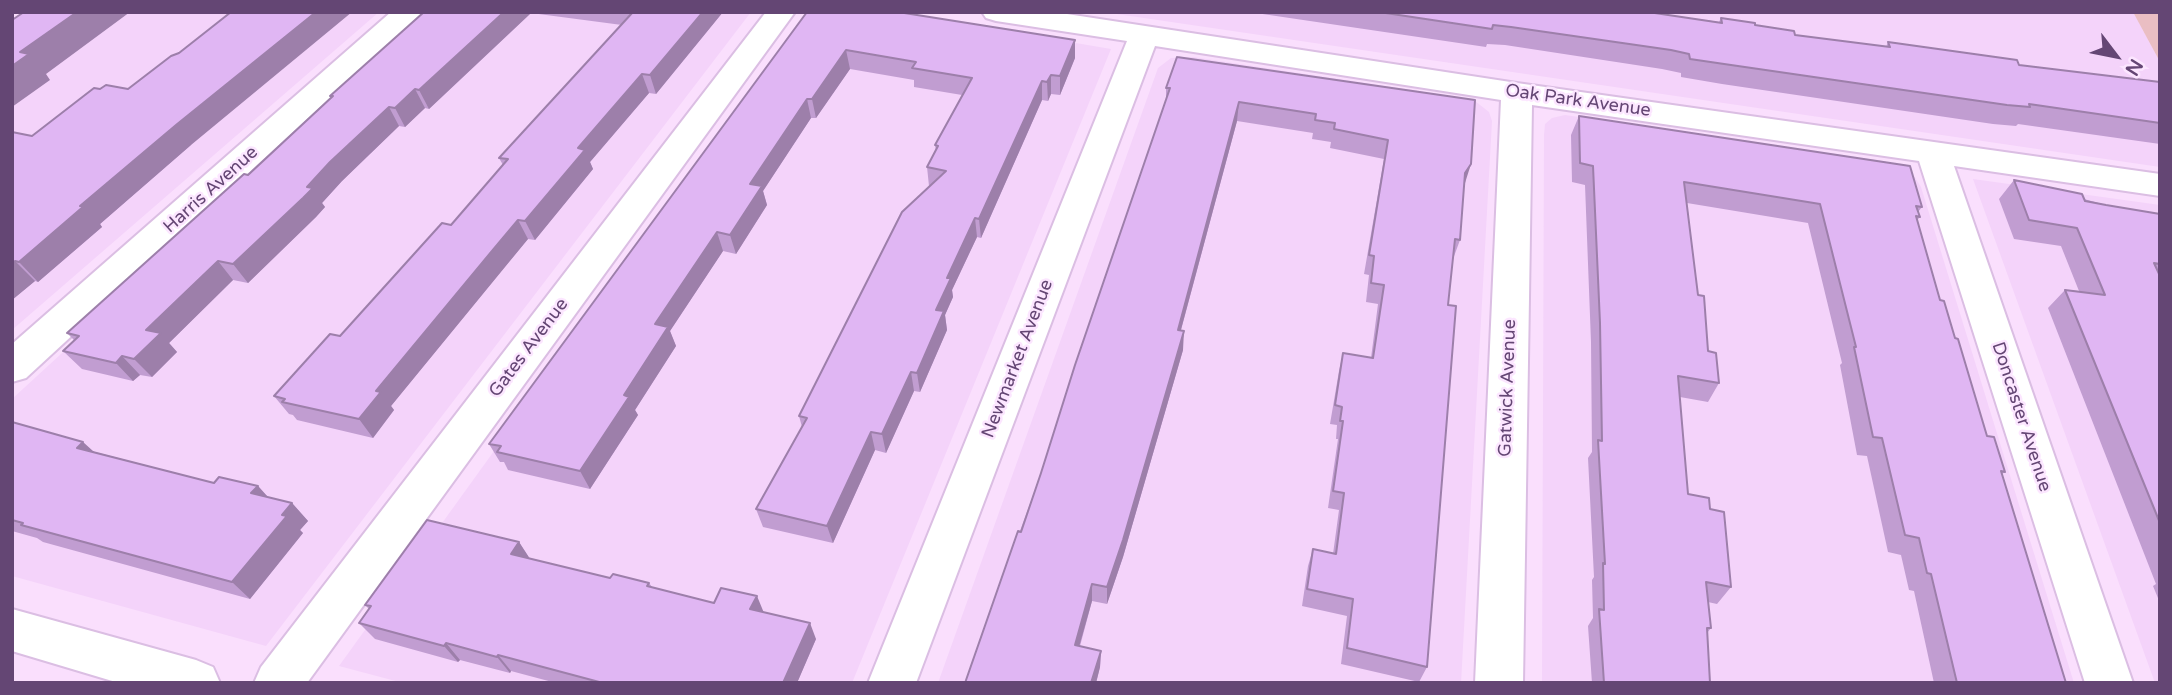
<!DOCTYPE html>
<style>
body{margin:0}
#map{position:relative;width:2172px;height:695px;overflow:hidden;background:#fadffd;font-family:"Varela Round",sans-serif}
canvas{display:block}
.frame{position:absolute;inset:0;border:14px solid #644674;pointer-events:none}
.north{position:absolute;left:2081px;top:21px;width:70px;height:70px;-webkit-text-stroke:5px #fce6ff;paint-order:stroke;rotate:122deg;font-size:19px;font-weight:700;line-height:28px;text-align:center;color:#644674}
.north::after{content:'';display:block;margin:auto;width:24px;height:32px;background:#644674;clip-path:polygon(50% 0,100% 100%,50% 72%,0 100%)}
</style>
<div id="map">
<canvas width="2172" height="695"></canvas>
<div class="frame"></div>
<div class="north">N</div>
</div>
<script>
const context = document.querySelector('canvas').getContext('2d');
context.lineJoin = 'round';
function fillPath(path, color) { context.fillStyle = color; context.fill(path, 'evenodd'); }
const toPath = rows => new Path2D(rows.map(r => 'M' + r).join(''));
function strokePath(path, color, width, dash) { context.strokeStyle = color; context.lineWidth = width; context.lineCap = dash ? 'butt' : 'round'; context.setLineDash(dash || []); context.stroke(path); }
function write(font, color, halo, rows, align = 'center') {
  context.font = font + ' "Varela Round",sans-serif'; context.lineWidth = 5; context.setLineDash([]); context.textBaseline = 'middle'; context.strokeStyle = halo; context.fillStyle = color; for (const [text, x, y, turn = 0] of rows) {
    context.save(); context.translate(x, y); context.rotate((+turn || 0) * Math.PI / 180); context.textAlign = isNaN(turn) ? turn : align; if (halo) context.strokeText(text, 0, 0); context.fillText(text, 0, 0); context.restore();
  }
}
fillPath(toPath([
 [80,12,379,12,12,330,12,59],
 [433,12,751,12,266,646,12,576,12,399],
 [893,12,1111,49,852,683,403,683,339,666,807,17],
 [1103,12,2133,12,2160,62,2160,167],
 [1193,57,1465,98,1475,101,1489,112,1492,121,1461,683,938,683,1158,68,1171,58],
 [1565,115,1882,161,1895,164,1914,176,1921,187,2074,683,1542,683,1544,135,1545,124,1552,118],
 [1973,179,2160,205,2160,683,2155,683]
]), '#f4d3fa');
fillPath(toPath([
 [2133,12,2160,12,2160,62]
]), '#eabec3');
const street = toPath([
 [391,12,423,12,26,378,12,382,12,344,391,12],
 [766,12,795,12,307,683,254,683,261,667,766,12],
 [982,12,1054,12,1517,83,2160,174,2160,196,1954,166,2133,683,2085,683,1919,161,1532,105,1523,683,1475,683,1501,100,1155,46,916,683,868,683,1127,41,996,21,986,18,982,12],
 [12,609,196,660,213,667,220,683,119,683,12,651,12,609]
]);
strokePath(street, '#dbbee3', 4);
fillPath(street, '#fff');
fillPath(toPath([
 [424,12,723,12,656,94,649,93,590,162,593,169,535,240,528,239,502,270,391,406,394,410,373,438,297,420,293,415,289,414,274,396,340,336,451,225,503,165,499,158,622,25,531,13,429,109,425,108,405,127,399,126,342,181,322,203,325,207,316,217,248,283,233,280,169,343,177,352,152,377,140,375,133,381,82,369,63,351,74,340,67,333,248,175,332,98,330,96],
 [807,12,1075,58,1060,95,1051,94,1048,101,1042,100,981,238,977,237,952,290,953,297,945,315,947,330,920,392,914,391,886,453,875,450,833,543,763,527,756,509,802,427,799,416,929,186,927,167,936,151,935,145,962,95,914,87,914,80,850,69,816,118,811,118,763,191,767,205,736,254,723,251,670,331,676,346,635,410,638,415,590,489,508,470,504,462,500,462,489,444],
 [1249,12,1648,12,1719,22,1721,18,1795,35,1886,47,1888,42,2019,65,2160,82,2160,144,2018,124,2016,126,1993,124,1722,84,1681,77,1681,73,1662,69,1505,45,1487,44,1486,47],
 [1166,88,1475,100,1464,184,1460,240,1453,259,1448,305,1427,667,1419,682,1341,664,1347,616,1302,606,1308,566,1313,549,1333,554,1339,510,1328,508,1338,439,1336,439,1337,425,1330,424,1339,371,1343,353,1371,358,1378,304,1366,302,1369,275,1364,274,1384,159,1330,148,1331,142,1312,139,1313,133,1237,121,1181,330,1183,350,1123,557,1107,604,1092,601,1080,646,1101,651,1100,667,1096,683,965,683,1041,473,1166,100],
 [1579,116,1922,207,1918,212,1920,217,1917,220,1940,300,1955,338,1987,436,2005,472,2002,474,2066,683,1934,683,1914,591,1909,590,1901,555,1888,552,1867,456,1857,455,1840,365,1842,363,1808,223,1687,203,1698,295,1708,351,1719,383,1708,402,1680,397,1688,494,1710,509,1731,587,1717,604,1708,602,1711,628,1707,633,1710,683,1592,683,1588,626,1593,618,1592,580,1594,577,1588,458,1592,452,1591,342,1585,185,1572,182,1571,135],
 [12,132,32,136,191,145,100,224,102,227,38,282,35,281,12,300],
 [2014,180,2106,205,2160,214,2160,603,2153,586,2156,584,2048,308,2065,290,2079,291,2061,246,2014,239,1999,199],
 [12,422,95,452,214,483,258,486,268,497,292,503,308,521,300,530,303,533,250,599,43,542,37,538,12,531],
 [519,542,530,559,610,578,649,583,652,587,714,603,763,612,816,639,797,683,556,683,511,671,510,673,460,660,458,662,375,639,359,623,369,609,365,605]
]), '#c19dd1');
fillPath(toPath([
 [77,12,130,12,46,74,50,80,12,107,12,66,20,52],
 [316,12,352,12,191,145,100,224,102,227,38,282,19,262,80,206,176,125],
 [504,12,530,12,531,13,429,109,419,90],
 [703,12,723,12,656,94,650,75],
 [1075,40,1075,58,1060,95,1060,76],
 [846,50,850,69,816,118,812,99],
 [642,74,649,93,590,162,593,169,535,240,525,221,578,148],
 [1051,75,1051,94,1048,101,1047,82],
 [1042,81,1042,100,981,238,979,219],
 [415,89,425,108,405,127,395,108],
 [807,99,811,118,763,191,767,205,736,254,730,235,750,184],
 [1239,102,1237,121,1176,348,1178,330],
 [389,107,399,126,342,181,322,203,325,207,316,217,248,283,233,264,330,162],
 [1471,164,1465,183,1459,192,1465,173],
 [975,218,977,237,952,290,953,297,945,315,947,330,920,392,917,373,936,310,947,278],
 [518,220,528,239,391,406,394,410,373,438,359,419,376,391],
 [717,232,723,251,670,331,676,346,635,410,638,415,590,489,580,471,624,395,655,324],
 [15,261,35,281,12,300,12,263],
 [218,261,233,280,169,343,177,352,152,377,134,359,146,330],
 [1184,331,1183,350,1123,557,1107,604,1107,587],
 [122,356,140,375,133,381,116,363],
 [911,372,914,391,886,453,882,434],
 [871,432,875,450,833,543,827,526],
 [83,442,103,460,77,448],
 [258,486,274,504,251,493],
 [292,503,308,521,300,530,303,533,250,599,232,582],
 [519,542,530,559,511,554],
 [1092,584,1092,601,1075,661,1075,645],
 [757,596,764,613,750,609],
 [810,623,816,639,797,683,783,683],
 [446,643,460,660,458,662,444,646],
 [1101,651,1100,667,1096,683,1091,683],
 [498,655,511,671,510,673,497,657]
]), '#9d7faa');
const building = toPath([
 [24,12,77,12,20,52,29,54,12,66,12,20,24,12],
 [231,12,316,12,176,125,80,206,84,206,19,262,15,261,12,263,12,132,32,136,94,88,100,89,106,85,128,89,171,56,179,53,231,12],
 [424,12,504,12,419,90,415,89,395,108,389,107,330,162,307,187,313,188,303,198,233,264,218,261,146,330,161,333,134,359,122,356,116,363,63,351,79,336,67,333,244,174,248,175,333,96,330,96,424,12],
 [633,12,703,12,650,75,642,74,578,148,585,150,525,221,518,220,492,251,376,391,381,392,359,419,282,402,285,399,274,396,330,334,340,336,442,223,451,225,508,159,499,158,633,12],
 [807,12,898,12,1075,40,1060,76,1051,75,1047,82,1042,81,979,219,975,218,947,278,951,278,936,310,944,311,917,373,911,372,882,434,871,432,827,526,756,509,807,418,799,416,902,212,946,171,927,167,938,146,935,145,972,78,912,68,916,62,846,50,812,99,807,99,750,184,762,186,730,235,717,232,655,324,668,327,624,395,629,397,580,471,497,452,501,446,489,444,807,12],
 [1379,12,1648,12,1722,23,1721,18,1755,23,1755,25,1794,31,1795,35,1890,47,1888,42,2017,60,2019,65,2160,82,2160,123,2029,104,2030,107,2007,105,1731,65,1690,59,1689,54,1671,50,1511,27,1493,25,1492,29,1379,12],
 [1177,57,1475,100,1471,164,1465,173,1460,240,1455,239,1448,305,1456,306,1427,667,1347,648,1353,599,1307,589,1313,549,1336,554,1344,493,1333,491,1343,421,1340,421,1342,407,1335,405,1343,353,1373,358,1384,285,1371,283,1374,256,1369,255,1388,140,1334,129,1335,123,1315,120,1316,114,1239,102,1178,330,1184,331,1123,540,1107,587,1092,584,1075,645,1101,651,1091,683,965,683,1018,531,1021,532,1041,473,1075,365,1170,88,1166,88,1177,57],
 [1579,116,1910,166,1922,207,1916,206,1920,217,1916,216,1940,300,1944,301,1955,338,1958,339,1987,436,1994,437,2005,472,2001,471,2066,683,1957,683,1931,574,1927,573,1919,538,1905,535,1882,438,1873,437,1854,347,1856,347,1820,204,1684,182,1698,295,1704,296,1708,351,1716,353,1719,383,1678,376,1688,494,1709,498,1710,509,1724,512,1731,587,1706,582,1711,628,1707,628,1710,683,1604,683,1599,609,1604,610,1603,563,1605,564,1598,440,1602,441,1600,323,1593,166,1580,163,1579,116],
 [2014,180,2082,194,2085,201,2106,205,2160,214,2160,264,2154,263,2160,276,2160,523,2065,290,2105,295,2077,228,2029,220,2014,180],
 [12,422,83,442,77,448,214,483,219,477,258,486,251,493,292,503,282,515,287,516,232,582,21,525,23,523,12,520,12,422],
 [427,520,519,542,511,554,610,578,613,574,649,583,647,586,714,603,721,588,757,596,750,609,810,623,783,683,603,683,498,655,497,657,446,643,444,646,359,623,371,606,365,605,427,520]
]);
fillPath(building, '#e0b6f3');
strokePath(building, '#9d7faa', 2);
write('18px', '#644674', '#fce6ff', [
 ["Oak Park Avenue",1578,101,8],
 ["Harris Avenue",211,190,-42],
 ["Gates Avenue",529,348,-53],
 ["Newmarket Avenue",1018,359,-69],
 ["Gatwick Avenue",1508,388,-88],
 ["Doncaster Avenue",2021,417,72]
]);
</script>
